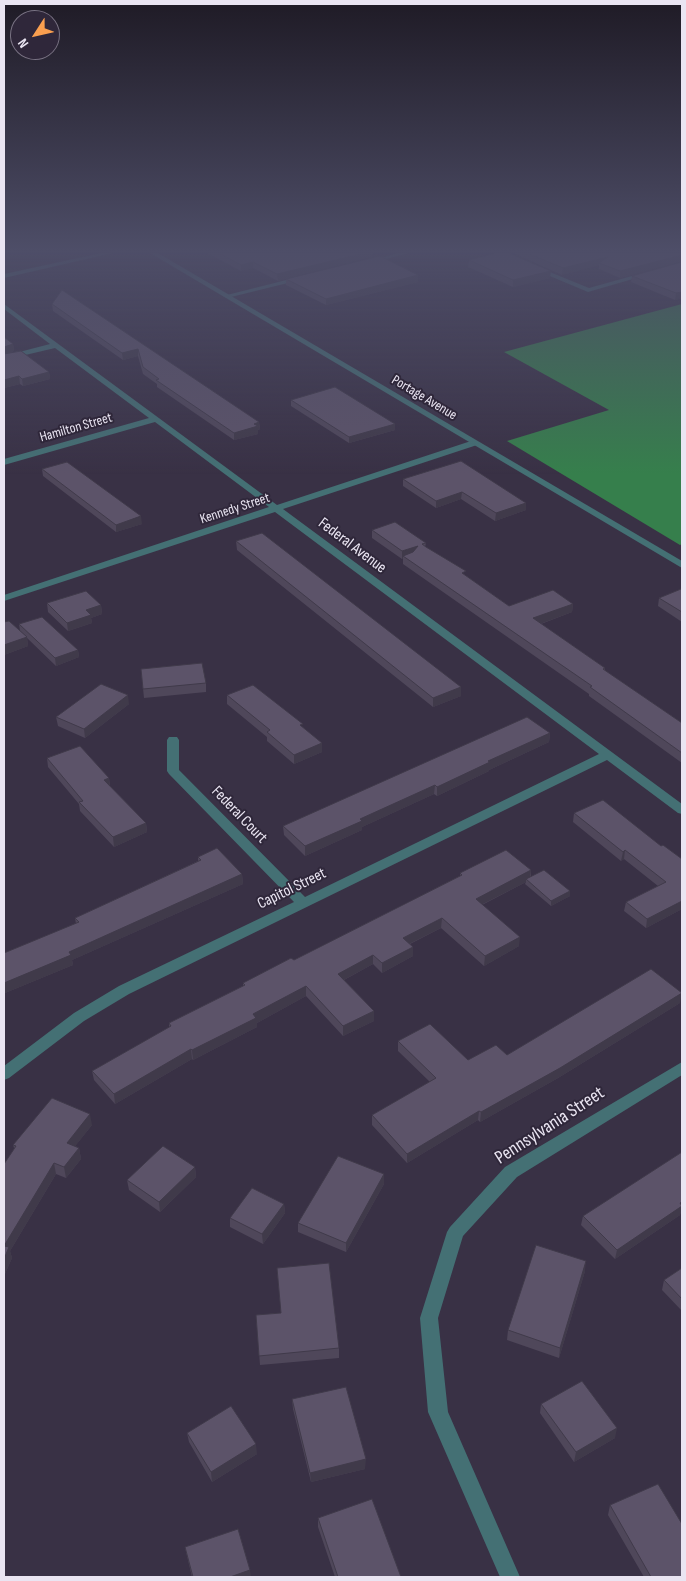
<!DOCTYPE html>
<style>
body{margin:0}
#map{position:relative;width:686px;height:1581px;overflow:hidden;background:#393145;font-family:"Sofia Sans Condensed",sans-serif}
canvas{display:block}
.frame{position:absolute;inset:0;border:5px solid #eae5f2;pointer-events:none}
.north{position:absolute;left:10px;top:10px;width:50px;height:50px;box-sizing:border-box;background:#2f273a;border:1px solid #7a7384;border-radius:50%;rotate:235deg;font-size:14px;font-weight:700;line-height:20px;text-align:center;color:#eae5f2}
.north::after{content:'';display:block;margin:auto;width:18px;height:22px;background:#fa9f4f;clip-path:polygon(50% 0,100% 100%,50% 72%,0 100%)}
</style>
<div id="map">
<canvas width="686" height="1581"></canvas>
<div class="frame"></div>
<div class="north">N</div>
</div>
<script>
const context = document.querySelector('canvas').getContext('2d');
context.lineJoin = 'round';
function fillPath(path, color) { context.fillStyle = color; context.fill(path, 'evenodd'); }
const toPath = rows => new Path2D(rows.map(r => 'M' + r).join(''));
function strokePath(path, color, width, dash) { context.strokeStyle = color; context.lineWidth = width; context.lineCap = dash ? 'butt' : 'round'; context.setLineDash(dash || []); context.stroke(path); }
function write(font, color, halo, rows, align = 'center') {
  context.font = font + ' "Sofia Sans Condensed",sans-serif'; context.lineWidth = 4; context.setLineDash([]); context.textBaseline = 'middle'; context.strokeStyle = halo; context.fillStyle = color; for (const [text, x, y, turn = 0] of rows) {
    context.save(); context.translate(x, y); context.rotate((+turn || 0) * Math.PI / 180); context.textAlign = isNaN(turn) ? turn : align; if (halo) context.strokeText(text, 0, 0); context.fillText(text, 0, 0); context.restore();
  }
}
fillPath(toPath([
 [682,304,682,544,680,545,507,441,609,410,504,352]
]), '#367f4c');
fillPath(toPath([
 [101,253,113,253,4,278,4,274,101,253],
 [398,253,409,253,368,264,365,262,398,253],
 [535,266,589,288,646,272,650,274,588,292,533,269,532,268,535,266],
 [302,276,304,277,304,279,227,298,223,296,302,276],
 [4,304,277,505,471,441,477,441,477,445,283,509,682,804,682,814,678,813,607,760,129,994,84,1021,9,1078,4,1080,4,1066,74,1013,119,986,294,902,169,774,167,771,167,740,169,737,177,737,179,740,179,770,305,897,599,754,275,512,4,601,4,595,269,507,155,422,4,465,4,459,149,418,55,348,4,360,4,356,50,344,4,309,4,304],
 [682,1062,682,1075,517,1177,463,1236,438,1318,448,1412,520,1577,500,1577,428,1412,420,1318,447,1232,450,1227,505,1167,682,1062]
]), '#447074');
fillPath(toPath([
 [150,253,158,253,682,561,682,568,150,253]
]), '#447074');
fillPath(toPath([
 [207,253,374,253,278,281,253,268,241,271],
 [515,253,682,253,682,261,620,278,599,269,599,265,562,275,515,254],
 [469,260,550,278,513,287,468,267],
 [682,262,682,298,675,300,631,282,632,276],
 [418,275,418,282,326,305,286,285,286,279],
 [62,290,259,422,260,429,258,430,258,434,234,440,157,387,157,384,143,374,138,356,123,360,53,311,52,304],
 [4,337,13,344,14,351,9,353,21,351,49,372,50,379,23,386,20,384,4,388],
 [291,400,395,424,395,430,349,443,291,406],
 [42,469,142,524,116,532,43,476],
 [403,479,526,503,526,510,495,521,461,499,436,508,403,486],
 [372,530,426,543,425,547,509,606,573,604,572,612,541,624,605,668,605,671,682,723,682,763,589,696,589,694,403,564,403,559,402,559,372,538],
 [236,541,461,687,461,696,433,707,237,550],
 [682,590,682,622,658,606,659,598],
 [47,603,101,605,102,614,91,618,92,623,68,631,48,612],
 [4,622,20,631,19,624,78,650,79,657,56,666,27,638,28,646,4,655],
 [141,669,206,683,206,692,144,698],
 [227,695,322,743,322,752,294,764,267,741,267,737,227,704],
 [129,704,85,738,58,726,56,717],
 [550,733,549,742,489,770,489,771,437,796,434,794,362,827,362,830,305,856,284,835,283,826],
 [47,758,109,778,110,786,146,823,147,832,114,847,80,811,79,804,48,767],
 [574,813,661,846,682,859,682,909,646,928,624,911,626,902,658,886,624,859,621,861,573,822],
 [198,857,242,874,243,884,72,960,73,965,5,993,4,992,4,953,76,924,75,918,198,861],
 [531,870,531,877,570,891,570,896,551,906,525,884,526,882,482,905,519,946,484,966,441,928,410,944,413,947,413,956,382,973,373,964,344,980,374,1011,374,1021,343,1036,306,996,257,1023,257,1027,193,1060,192,1059,115,1104,94,1080,92,1071,169,1028,169,1023,243,986,243,983,294,960,460,876,460,873],
 [680,1003,558,1078,480,1122,478,1120,407,1163,372,1125,372,1115,430,1082,398,1051,398,1041,468,1060,507,1055],
 [92,1125,75,1146,79,1148,81,1159,66,1178,56,1174,10,1251,12,1258,4,1276,14,1148,13,1145],
 [195,1167,196,1177,160,1212,129,1190,127,1180],
 [384,1174,384,1184,346,1252,298,1232,298,1223],
 [284,1204,285,1213,263,1244,230,1227,230,1218],
 [681,1211,680,1215,615,1259,581,1225,583,1216],
 [277,1268,339,1348,339,1358,260,1365,256,1315,281,1313],
 [682,1268,682,1311,662,1290,664,1280],
 [585,1271,559,1358,507,1340,508,1330],
 [292,1399,365,1469,311,1482,293,1409],
 [541,1404,615,1438,574,1462,540,1413],
 [187,1433,257,1454,212,1482,189,1442],
 [610,1505,682,1577,644,1577,608,1515],
 [318,1518,401,1577,335,1577,318,1527],
 [185,1547,251,1577,192,1577,187,1556]
]), '#4f475a');
fillPath(toPath([
 [365,253,374,253,372,257,278,281,277,274],
 [682,255,682,261,620,278,620,271],
 [608,257,599,263,599,265,562,275,563,268],
 [253,262,253,268,241,271,241,265],
 [551,271,550,278,513,287,513,280],
 [418,275,418,282,326,305,326,299],
 [682,292,682,298,675,300,676,293],
 [13,344,14,351,4,354,4,347],
 [138,349,138,356,123,360,122,353],
 [49,372,50,379,23,386,22,379],
 [19,376,20,384,4,388,4,380],
 [259,422,260,429,258,430,258,434,234,440,234,433,254,424],
 [395,424,395,430,349,443,349,437],
 [462,492,461,499,436,508,436,501],
 [526,503,526,510,495,521,496,513],
 [141,516,142,524,116,532,116,525],
 [418,546,418,554,403,556,403,559,402,559,402,551],
 [573,604,572,612,532,627,533,618],
 [101,605,102,614,91,618,92,623,68,631,67,623,86,610],
 [27,637,28,646,4,655,4,645],
 [78,650,79,657,56,666,55,658],
 [461,687,461,696,433,707,433,698],
 [128,695,129,704,85,738,84,729],
 [550,733,549,742,489,770,489,771,437,796,437,787,488,761],
 [322,743,322,752,294,764,294,755],
 [109,778,110,788,104,780],
 [435,785,434,794,362,827,362,830,305,856,305,846,360,819],
 [146,823,147,832,114,847,113,837],
 [625,850,624,859,621,861,623,852],
 [531,870,530,879,526,879,526,882,475,908,476,899],
 [242,874,243,884,72,960,73,965,5,993,4,983,69,952],
 [570,891,570,896,551,906,551,901],
 [682,901,682,909,646,928,647,919],
 [442,918,441,928,403,947,403,938],
 [520,937,519,946,484,966,485,956],
 [413,947,413,956,382,973,382,963],
 [373,955,373,964,338,983,338,974],
 [306,986,306,996,257,1023,257,1027,193,1060,192,1050,253,1014],
 [682,993,680,1003,558,1078,480,1122,481,1112],
 [374,1011,374,1021,343,1036,343,1026],
 [191,1049,192,1059,115,1104,114,1094],
 [479,1111,478,1120,407,1163,407,1154],
 [90,1114,92,1125,69,1154,67,1143],
 [79,1148,81,1159,66,1178,64,1167],
 [54,1163,56,1174,10,1251,12,1258,4,1276,4,1246],
 [195,1167,196,1177,160,1212,159,1202],
 [384,1174,384,1184,346,1252,346,1243],
 [682,1202,682,1210,681,1211,680,1215,615,1259,617,1250],
 [284,1204,285,1213,263,1244,262,1234],
 [586,1261,585,1271,559,1358,560,1348],
 [617,1428,615,1438,574,1462,576,1452],
 [256,1444,257,1454,212,1482,211,1472],
 [366,1459,365,1469,311,1482,310,1473],
 [250,1570,251,1577,230,1577]
]), '#403a4a');
const building = toPath([
 [219,253,365,253,277,274,253,262,241,265,219,253],
 [497,253,508,253,551,271,513,280,469,260,497,253],
 [527,253,682,253,682,255,620,271,599,263,608,257,563,268,527,253],
 [380,256,418,275,326,299,286,279,380,256],
 [682,262,682,292,676,293,632,276,682,262],
 [62,290,259,422,254,424,258,426,234,433,156,380,159,379,143,367,138,349,122,353,52,304,62,290],
 [4,337,13,344,4,347,4,337],
 [21,351,49,372,22,379,19,376,4,380,4,354,21,351],
 [335,387,395,424,349,437,291,400,335,387],
 [461,461,526,503,496,513,462,492,436,501,403,479,461,461],
 [67,462,141,516,116,525,42,469,67,462],
 [395,522,426,543,422,544,426,547,466,571,462,573,509,606,553,590,573,604,533,618,605,668,603,669,682,723,682,753,590,687,592,686,403,556,413,552,418,546,402,551,372,530,395,522],
 [262,533,461,687,433,698,236,541,262,533],
 [681,589,682,590,682,612,659,598,681,589],
 [86,591,101,605,86,610,91,615,67,623,47,603,86,591],
 [42,617,78,650,55,658,19,624,42,617],
 [9,621,27,637,4,645,4,622,9,621],
 [202,663,206,683,143,689,141,669,202,663],
 [101,684,128,695,84,729,56,717,101,684],
 [253,685,303,724,300,725,322,743,294,755,267,732,270,730,227,695,253,685],
 [527,717,550,733,488,761,490,762,437,787,435,785,360,819,362,821,305,846,283,826,527,717],
 [80,746,109,778,104,780,146,823,113,837,79,802,83,801,47,758,80,746],
 [603,800,661,846,663,845,682,859,682,901,647,919,626,902,666,882,625,850,623,852,574,813,603,800],
 [217,848,242,874,69,952,71,955,4,983,4,953,79,922,75,918,201,860,198,857,217,848],
 [506,850,531,870,476,899,520,937,485,956,442,918,403,938,413,947,382,963,373,955,338,974,374,1011,343,1026,306,986,253,1014,256,1018,192,1050,191,1049,114,1094,92,1071,171,1026,169,1023,245,985,243,983,291,958,294,960,462,875,460,873,506,850],
 [544,870,570,891,551,901,526,879,544,870],
 [651,969,682,993,560,1068,481,1112,479,1111,407,1154,372,1115,436,1078,398,1041,430,1024,468,1060,496,1045,507,1055,651,969],
 [52,1098,90,1114,67,1143,79,1148,64,1167,54,1163,4,1246,9,1247,4,1259,4,1164,16,1146,13,1145,52,1098],
 [163,1146,195,1167,159,1202,127,1180,163,1146],
 [682,1152,682,1202,680,1203,682,1206,617,1250,583,1216,682,1152],
 [338,1156,384,1174,346,1243,298,1223,338,1156],
 [252,1188,284,1204,262,1234,230,1218,252,1188],
 [536,1245,586,1261,560,1348,508,1330,536,1245],
 [329,1263,339,1348,259,1356,256,1315,281,1313,277,1268,329,1263],
 [682,1268,682,1299,664,1280,682,1268],
 [582,1381,617,1428,576,1452,541,1404,582,1381],
 [346,1387,366,1459,310,1473,292,1399,346,1387],
 [231,1406,256,1444,211,1472,187,1433,231,1406],
 [658,1484,682,1524,682,1577,651,1577,610,1505,658,1484],
 [372,1499,401,1577,338,1577,318,1518,372,1499],
 [238,1529,250,1570,230,1577,193,1577,185,1547,238,1529]
]);
fillPath(building, '#5c5369');
strokePath(building, '#403a4a', 1);
const sky = context.createLinearGradient(0, 0, 0, 474);
sky.addColorStop(0, '#1f1b26');
sky.addColorStop(0.53, '#4e4e68');
sky.addColorStop(1, '#4e4e6800');
context.fillStyle = sky;
context.fillRect(0, 0, 686, 474);
write('14px', '#eae5f2', '#2f273a', [
 ["Portage Avenue",424,398,31],
 ["Hamilton Street",76,428,-16],
 ["Kennedy Street",235,509,-18]
]);
write('16px', '#eae5f2', '#2f273a', [
 ["Federal Avenue",352,546,37],
 ["Federal Court",239,815,46],
 ["Capitol Street",292,889,-26]
]);
write('19px', '#eae5f2', '#2f273a', [
 ["Pennsylvania Street",550,1126,-33]
]);
</script>
